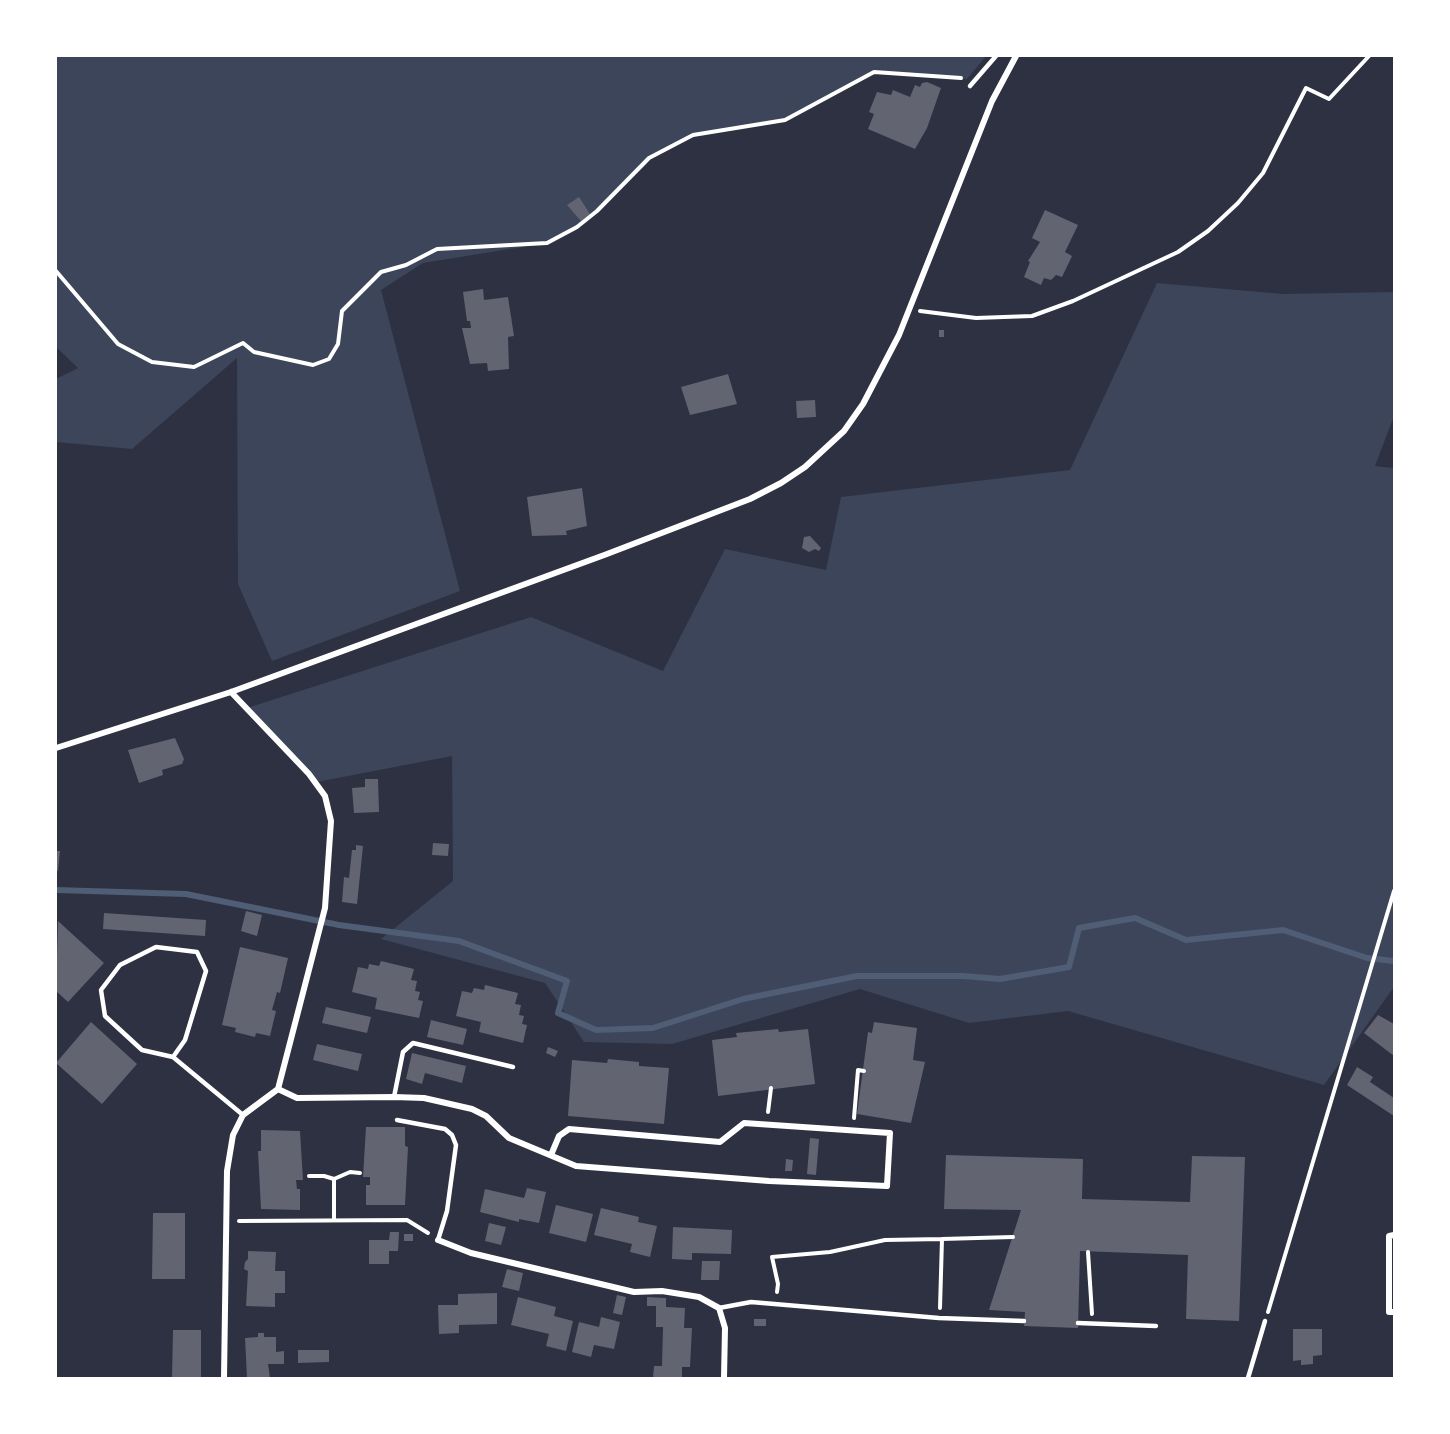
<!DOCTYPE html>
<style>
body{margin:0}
#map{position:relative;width:1450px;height:1434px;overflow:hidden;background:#2d3142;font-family:"Alegreya Sans",sans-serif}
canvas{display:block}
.frame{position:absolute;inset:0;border:57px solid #fff;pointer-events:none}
</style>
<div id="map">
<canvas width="1450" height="1434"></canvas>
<div class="frame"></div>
</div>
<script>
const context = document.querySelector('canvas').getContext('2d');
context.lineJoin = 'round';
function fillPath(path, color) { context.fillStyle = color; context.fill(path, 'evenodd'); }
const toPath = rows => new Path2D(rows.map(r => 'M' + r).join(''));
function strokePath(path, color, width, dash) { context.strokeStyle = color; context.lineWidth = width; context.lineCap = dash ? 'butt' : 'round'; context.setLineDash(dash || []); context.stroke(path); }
fillPath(toPath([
 [56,56,986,56,967,79,874,72,785,120,693,135,649,158,597,211,577,227,547,243,423,263,381,290,460,591,272,661,238,584,237,358,132,449,56,442,56,379,78,368,56,347],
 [1157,283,1283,294,1394,292,1394,416,1375,466,1394,468,1394,987,1324,1085,1068,1011,969,1023,860,989,672,1044,584,1042,545,983,381,939,453,881,452,756,317,782,247,708,531,617,663,671,725,549,826,570,841,497,1070,470]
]), '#3c4559');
strokePath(toPath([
 [56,890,186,894,339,925,459,941,567,981,558,1013,596,1030,653,1028,743,999,857,976,963,976,1000,979,1069,967,1079,928,1135,918,1186,940,1283,930,1367,958,1394,961]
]), '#4f5d75', 6);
fillPath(toPath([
 [927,82,941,88,927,128,915,149,868,129,874,114,869,112,877,92,891,95,893,90,910,97,915,85,920,87,922,83],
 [579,197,590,214,581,221,567,205],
 [1045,210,1078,225,1065,252,1072,256,1062,277,1056,275,1051,280,1044,278,1041,285,1024,277,1030,262,1028,261,1040,242,1032,238],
 [483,289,484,300,508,297,514,336,508,337,509,369,488,371,487,363,470,364,462,328,471,328,470,321,467,321,463,292],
 [939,330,944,330,944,337,939,337],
 [728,374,737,404,690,415,681,387],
 [815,400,816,417,797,418,796,401],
 [582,488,587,526,566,531,567,535,532,536,527,497],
 [810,536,821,548,819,551,815,549,809,552,802,548,804,537],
 [175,738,184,759,182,764,162,770,163,775,139,783,128,750],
 [365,779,378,779,379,812,354,813,352,788,365,787],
 [433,843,449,844,448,856,432,855],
 [356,845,363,846,357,904,342,902,344,877,349,878,352,850,356,850],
 [56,851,60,851,58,871,56,870],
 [246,911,262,915,257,936,241,931],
 [104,913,206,920,205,936,103,929],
 [58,921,104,963,68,1002,56,991],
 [240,947,288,958,280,993,277,992,274,1003,272,1010,276,1011,270,1036,256,1033,255,1037,235,1032,236,1028,222,1025],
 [381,961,414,969,411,980,417,981,415,991,420,992,418,1000,423,1001,419,1018,375,1009,377,998,352,992,358,967,368,969,369,964,379,966],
 [485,985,518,993,515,1004,521,1005,519,1015,524,1016,522,1024,527,1025,523,1043,479,1032,481,1022,456,1016,462,991,472,993,474,988,484,990],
 [326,1007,371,1017,367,1033,322,1023],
 [1378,1015,1394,1024,1394,1056,1364,1033],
 [431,1020,467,1029,463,1045,427,1037],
 [91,1022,137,1064,102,1104,56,1063],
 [874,1022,917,1028,913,1060,925,1062,911,1123,857,1114,868,1032,872,1033],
 [778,1029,779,1032,808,1029,815,1084,718,1096,712,1040,737,1037,736,1033],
 [317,1044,362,1054,358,1071,313,1060],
 [548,1047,558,1051,555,1057,546,1053],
 [412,1053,466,1066,462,1083,425,1073,422,1084,406,1079],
 [608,1059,639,1062,639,1066,669,1068,664,1124,568,1116,572,1060,607,1063],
 [1357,1067,1373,1077,1370,1082,1394,1098,1394,1116,1347,1085],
 [366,1127,405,1127,405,1146,408,1147,405,1205,366,1205,366,1185,370,1185,370,1177,363,1177],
 [261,1130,300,1131,303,1180,296,1180,297,1189,300,1189,300,1210,261,1209,258,1151,261,1151],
 [810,1138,819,1139,816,1175,807,1174],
 [946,1155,1083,1159,1082,1199,1190,1202,1192,1156,1245,1157,1239,1321,1186,1319,1188,1255,1080,1251,1078,1328,1024,1326,1025,1312,989,1310,1021,1210,944,1209],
 [786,1159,793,1160,792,1171,785,1171],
 [527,1188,546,1192,539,1223,519,1219,519,1222,480,1212,485,1189,524,1198],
 [556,1205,593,1214,586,1242,549,1233],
 [601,1208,639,1217,638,1222,657,1226,650,1257,630,1252,632,1244,594,1235],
 [153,1213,185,1213,185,1279,152,1279],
 [489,1223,506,1227,501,1245,485,1241],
 [673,1227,732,1230,731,1254,692,1253,692,1260,672,1259],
 [390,1232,399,1232,398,1251,389,1251,389,1264,369,1264,369,1240,389,1240],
 [404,1234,413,1234,413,1241,404,1241],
 [248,1251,276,1252,275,1271,285,1271,285,1293,275,1293,275,1307,246,1306,248,1271,244,1269,245,1262,248,1259],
 [702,1261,720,1261,719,1280,701,1280],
 [507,1269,523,1273,519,1291,502,1287],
 [497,1293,497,1324,459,1325,459,1333,439,1334,438,1305,458,1305,458,1294],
 [617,1295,626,1297,622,1315,613,1313],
 [518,1297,556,1307,554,1316,573,1321,566,1351,546,1346,549,1334,511,1325],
 [647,1297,666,1298,666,1307,685,1308,684,1328,692,1328,690,1367,682,1367,682,1378,653,1378,654,1366,662,1366,663,1327,656,1327,656,1306,647,1306],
 [601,1317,620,1322,614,1349,594,1345,591,1357,572,1352,579,1322,599,1327],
 [754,1319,766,1319,766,1326,754,1326],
 [1293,1329,1322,1329,1322,1355,1313,1356,1313,1364,1301,1365,1301,1360,1293,1361],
 [173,1330,201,1330,201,1378,172,1378],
 [258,1333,264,1333,264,1337,276,1337,276,1352,284,1351,284,1364,268,1364,270,1378,247,1378,245,1338,258,1337],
 [298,1350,329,1350,329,1362,298,1363]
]), '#626471');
strokePath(toPath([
 [56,271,118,344,152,362,194,367,243,343,254,352,313,365,329,359,338,344,342,311,381,272,406,265,437,249,547,243,577,227,597,211,649,158,693,135,785,120,874,72,961,78],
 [920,311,976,318,1032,316,1073,301,1178,252,1208,231,1238,203,1263,173,1306,88,1329,99,1369,56],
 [768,1112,771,1088],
 [854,1118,858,1070,864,1071],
 [309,1176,324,1176,334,1179,350,1172,360,1173],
 [334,1179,334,1220],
 [239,1221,407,1220,428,1233],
 [1088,1252,1092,1314],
 [777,1292,778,1284,772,1257,830,1252,885,1240,942,1239],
 [940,1308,942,1239,1013,1237],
 [1268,1312,1394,891]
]), '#fff', 4);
strokePath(toPath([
 [970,86,996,56],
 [173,1057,185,1040,206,971,197,952,156,947,120,965,101,990,105,1016,142,1050,173,1057,243,1115],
 [394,1097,403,1052,413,1043,513,1067],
 [397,1120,445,1129,452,1135,456,1145,447,1211,438,1240],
 [719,1308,751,1302,939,1318,1024,1321],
 [1078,1323,1156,1326],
 [1248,1378,1265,1321]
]), '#fff', 4.5);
strokePath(toPath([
 [231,692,309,774,325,796,331,821,325,908,278,1089],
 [56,748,231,692,607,554,750,499,781,483,805,467,844,431,863,404,899,335,992,101,1016,56],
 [278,1089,297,1098,394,1097,424,1098,472,1109,486,1116,509,1138,576,1166,769,1181,887,1186,890,1133,744,1123,720,1142,569,1129,559,1136,551,1155],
 [1394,1235,1389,1236,1389,1312,1394,1312],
 [438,1240,471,1253,634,1292,662,1291,699,1297,719,1308,725,1328,724,1378],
 [224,1378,227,1171,233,1135,243,1115,278,1089]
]), '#fff', 6);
</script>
